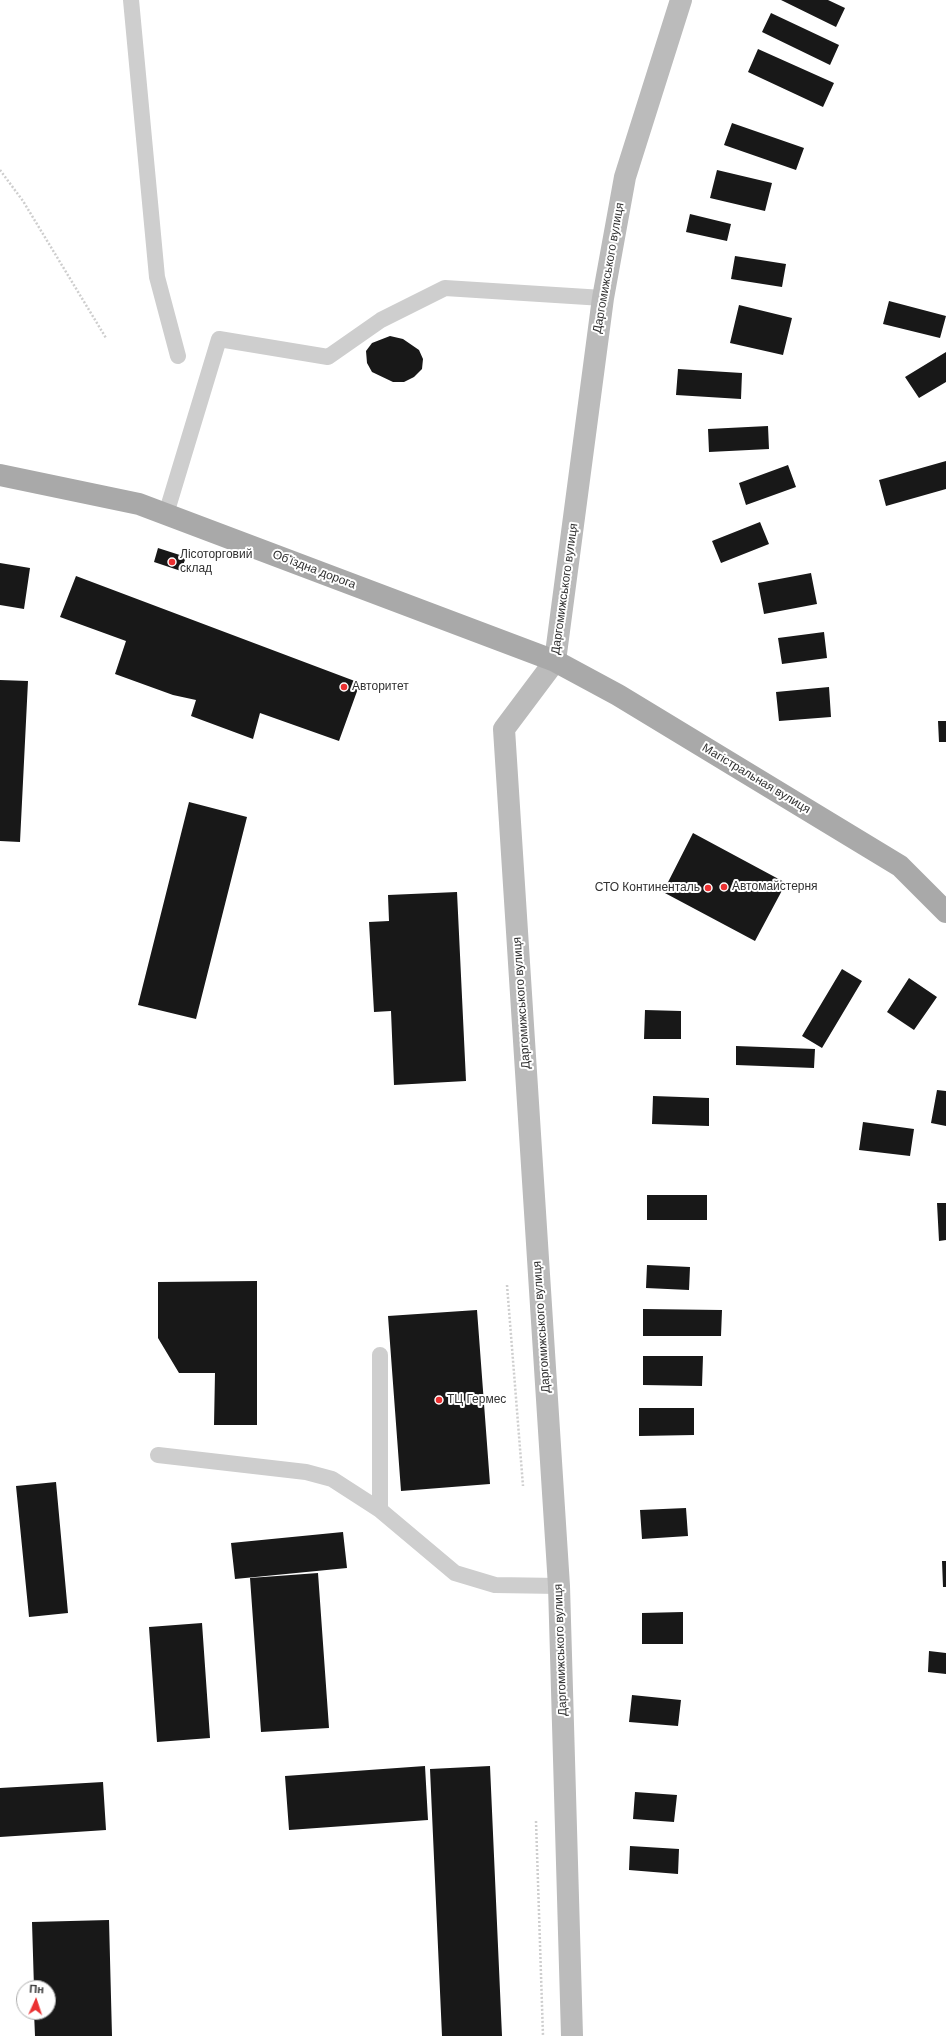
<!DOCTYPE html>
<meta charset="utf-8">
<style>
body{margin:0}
#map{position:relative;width:946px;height:2036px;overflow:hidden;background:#fff;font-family:"DM Sans",sans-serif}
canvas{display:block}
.north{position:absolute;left:16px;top:1980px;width:40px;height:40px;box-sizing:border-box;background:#fff;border:1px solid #adadad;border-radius:50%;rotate:3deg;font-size:11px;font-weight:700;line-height:16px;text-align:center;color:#313131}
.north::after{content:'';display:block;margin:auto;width:14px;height:18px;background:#eb3031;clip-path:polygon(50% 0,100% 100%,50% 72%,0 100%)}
</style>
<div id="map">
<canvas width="946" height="2036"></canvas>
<div class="north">Пн</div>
</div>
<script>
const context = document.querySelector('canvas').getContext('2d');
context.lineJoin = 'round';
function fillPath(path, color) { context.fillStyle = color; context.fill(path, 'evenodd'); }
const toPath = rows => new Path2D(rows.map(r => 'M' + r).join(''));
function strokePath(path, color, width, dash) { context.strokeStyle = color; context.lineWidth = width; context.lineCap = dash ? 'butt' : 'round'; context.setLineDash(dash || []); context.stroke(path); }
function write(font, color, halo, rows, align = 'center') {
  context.font = font + ' "DM Sans",sans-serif'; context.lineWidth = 4; context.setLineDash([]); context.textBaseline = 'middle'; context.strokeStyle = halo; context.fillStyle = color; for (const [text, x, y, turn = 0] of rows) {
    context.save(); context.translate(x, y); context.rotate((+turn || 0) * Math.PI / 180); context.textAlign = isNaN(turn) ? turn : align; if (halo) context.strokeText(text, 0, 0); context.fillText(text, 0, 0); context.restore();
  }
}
fillPath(toPath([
 [781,0,828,0,845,8,836,27],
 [771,13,839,45,830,65,762,32],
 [758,49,834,83,823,107,748,72],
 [732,123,804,148,796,170,724,145],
 [717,170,772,183,765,211,710,198],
 [690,214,731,224,727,241,686,232],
 [735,256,786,264,782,287,731,279],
 [889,301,946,316,940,338,883,324],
 [739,305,792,318,783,355,730,343],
 [390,336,403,339,419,350,423,359,422,369,414,377,404,382,393,382,372,372,367,363,366,351,372,343],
 [946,352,946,382,919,398,905,377],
 [678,369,742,373,741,399,676,395],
 [768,426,769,449,709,452,708,429],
 [946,461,946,489,886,506,879,480],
 [788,465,796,487,746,505,739,483],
 [760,522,769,544,721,563,712,541],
 [158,548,186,557,181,571,154,562],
 [0,563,30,568,24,609,0,605],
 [811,573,817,604,764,614,758,583],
 [76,576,360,683,339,741,260,713,253,739,191,716,196,700,173,695,115,674,126,641,60,617],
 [824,632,827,658,782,664,778,638],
 [0,680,28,681,20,842,0,841],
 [829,687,831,717,779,721,776,692],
 [938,721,946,721,946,742,939,742],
 [189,802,247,817,196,1019,138,1005],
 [693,833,786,883,755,941,663,892],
 [457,892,466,1081,394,1085,391,1011,374,1012,369,922,389,921,388,895],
 [842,969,862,981,822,1048,802,1036],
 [909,978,937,997,914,1030,887,1012],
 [645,1010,681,1011,681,1039,644,1039],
 [736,1046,815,1049,814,1068,736,1065],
 [937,1090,946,1091,946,1126,931,1123],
 [653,1096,709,1098,709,1126,652,1124],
 [863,1122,914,1129,910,1156,859,1150],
 [647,1195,707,1195,707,1220,647,1220],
 [937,1203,946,1203,946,1240,939,1241],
 [647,1265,690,1267,689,1290,646,1288],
 [257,1281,257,1425,214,1425,215,1373,179,1373,158,1338,158,1282],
 [643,1309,722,1310,721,1336,643,1336],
 [477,1310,490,1484,401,1491,388,1316],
 [643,1356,703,1356,702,1386,643,1385],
 [639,1408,694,1408,694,1435,639,1436],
 [56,1482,68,1613,29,1617,16,1486],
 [686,1508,688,1536,642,1539,640,1510],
 [343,1532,347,1568,235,1579,231,1543],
 [942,1561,946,1561,946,1587,943,1587],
 [318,1573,329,1728,261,1732,250,1578],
 [683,1612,683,1644,642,1644,642,1613],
 [202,1623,210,1738,157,1742,149,1627],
 [929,1651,946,1653,946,1674,928,1672],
 [632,1695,681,1700,678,1726,629,1722],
 [425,1766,428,1820,289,1830,285,1776],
 [490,1766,502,2036,442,2036,430,1769],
 [103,1782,106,1830,0,1837,0,1788],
 [635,1792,677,1795,674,1822,633,1819],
 [630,1846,679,1849,678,1874,629,1870],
 [109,1920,112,2036,35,2036,34,2012,48,2012,48,1988,34,1988,32,1922]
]), '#181818');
strokePath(toPath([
 [0,170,23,201,106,338],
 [507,1285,523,1486],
 [536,1821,543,2036]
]), '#cecece', 2.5, [2, 2]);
strokePath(toPath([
 [131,0,157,277,178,356],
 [166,514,219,339,328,357,381,320,445,288,603,298],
 [380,1355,380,1510],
 [158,1455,306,1472,332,1479,380,1510,455,1573,495,1585,559,1586]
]), '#cecece', 16);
strokePath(toPath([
 [572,2036,559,1586,504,729,555,661,603,298,625,177,681,0]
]), '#bbb', 22);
strokePath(toPath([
 [0,475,139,504,555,661,618,695,900,866,946,912]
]), '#a9a9a9', 22);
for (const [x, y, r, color] of [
 [172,562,4,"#eb3031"],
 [344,687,4,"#eb3031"],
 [724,887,4,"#eb3031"],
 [708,888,4,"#eb3031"],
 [439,1400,4,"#eb3031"]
]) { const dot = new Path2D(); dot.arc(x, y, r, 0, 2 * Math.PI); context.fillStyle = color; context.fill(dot); strokePath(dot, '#fff', 1.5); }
write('12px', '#313131', '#fff', [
 ["Даргомижського вулиця",609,268,-80],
 ["Об'їздна дорога",314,570,21],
 ["Даргомижського вулиця",565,589,-82],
 ["Магістральная вулиця",756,779,31],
 ["Даргомижського вулиця",522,1003,-94],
 ["Даргомижського вулиця",542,1327,-94],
 ["Даргомижського вулиця",561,1650,-92]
]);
write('12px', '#313131', '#fff', [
 ["Лісоторговий",180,555],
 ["склад",180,569],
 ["Авторитет",352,687],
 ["Автомайстерня",732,887],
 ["СТО Континенталь",700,888,"right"],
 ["ТЦ Гермес",447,1400]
], 'left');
</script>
